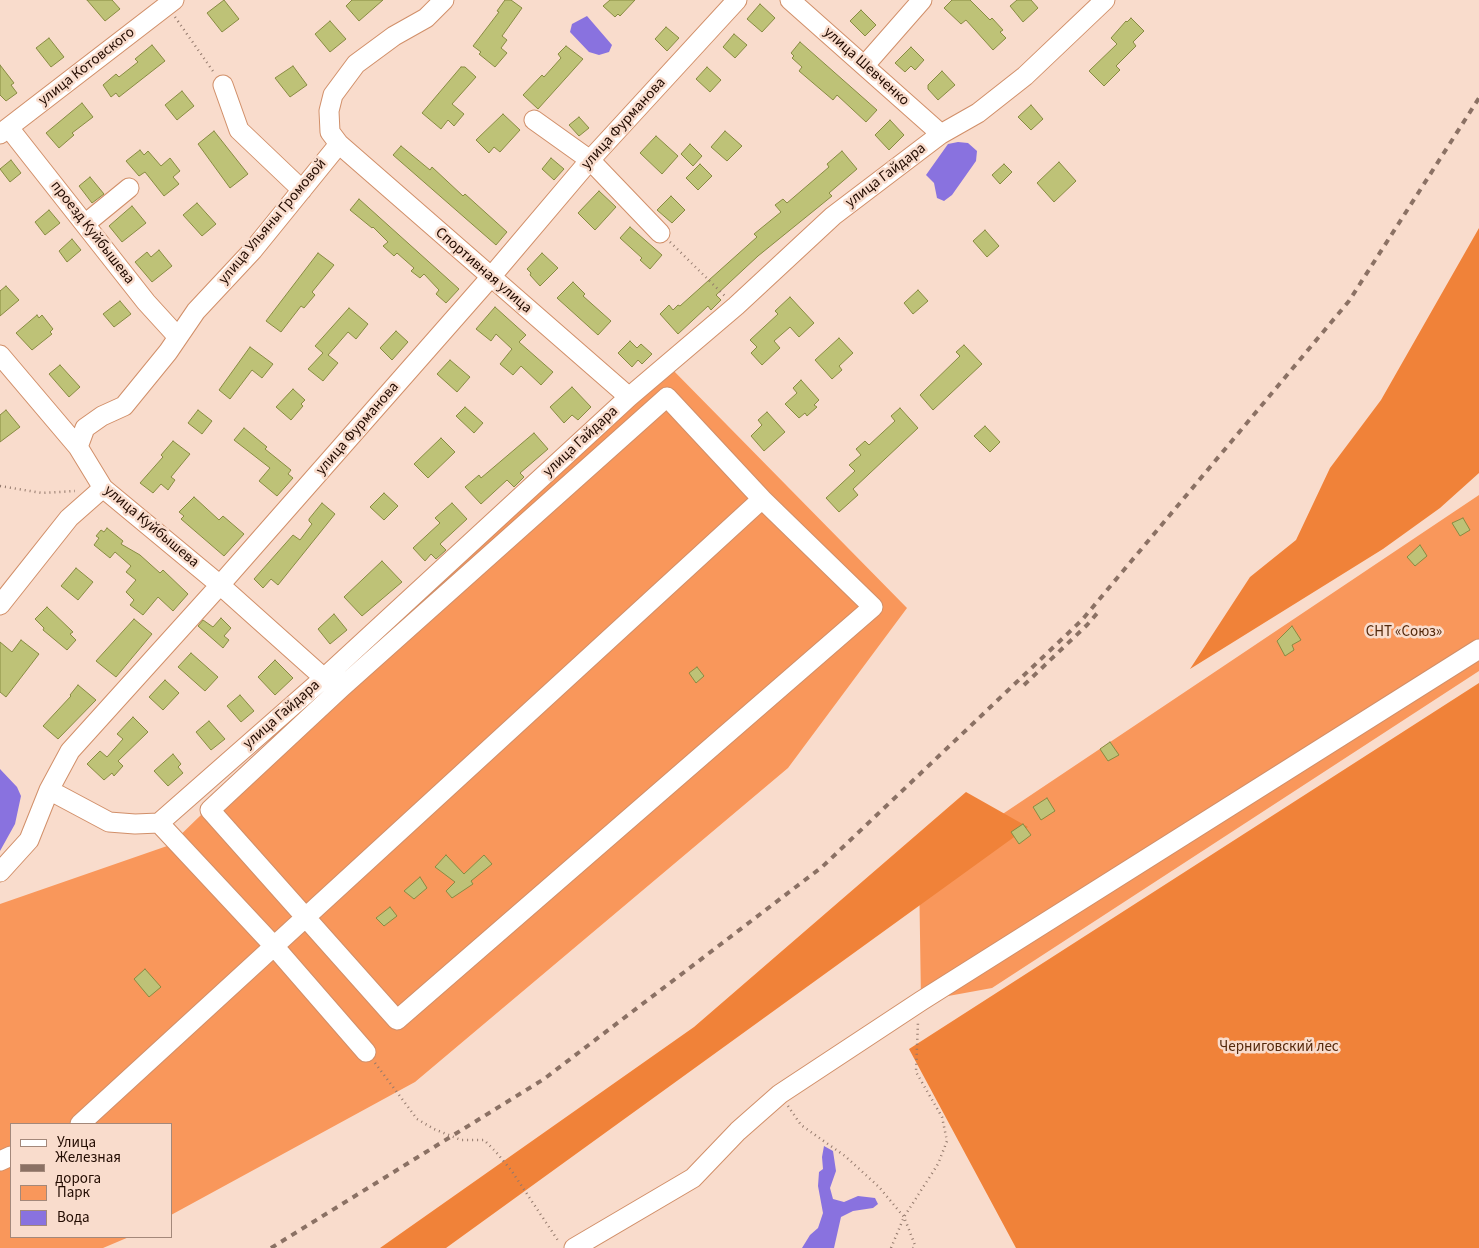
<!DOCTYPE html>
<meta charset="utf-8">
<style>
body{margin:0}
#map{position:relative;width:1479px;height:1248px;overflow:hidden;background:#f9dccc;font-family:"Source Sans 3",sans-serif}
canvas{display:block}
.legend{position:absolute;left:10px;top:1123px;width:162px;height:115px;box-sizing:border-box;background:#f9dccc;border:1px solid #a3887a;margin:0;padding:6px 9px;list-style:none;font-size:15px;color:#220b00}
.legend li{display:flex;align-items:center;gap:10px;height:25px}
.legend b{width:25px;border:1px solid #a3887a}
</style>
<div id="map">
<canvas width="1479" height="1248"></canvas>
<ul class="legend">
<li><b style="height:6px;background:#fff"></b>Улица</li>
<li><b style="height:6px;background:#8b7164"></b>Железная дорога</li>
<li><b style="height:14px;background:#f9975b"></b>Парк</li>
<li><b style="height:14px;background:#8972df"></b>Вода</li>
</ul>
</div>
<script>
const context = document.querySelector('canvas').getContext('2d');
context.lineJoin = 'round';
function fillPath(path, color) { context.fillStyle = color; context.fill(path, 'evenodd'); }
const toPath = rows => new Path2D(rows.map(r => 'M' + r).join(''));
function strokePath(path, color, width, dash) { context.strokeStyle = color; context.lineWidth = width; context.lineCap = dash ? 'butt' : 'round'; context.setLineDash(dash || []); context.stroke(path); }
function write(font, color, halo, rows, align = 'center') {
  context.font = font + ' "Source Sans 3",sans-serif'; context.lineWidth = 5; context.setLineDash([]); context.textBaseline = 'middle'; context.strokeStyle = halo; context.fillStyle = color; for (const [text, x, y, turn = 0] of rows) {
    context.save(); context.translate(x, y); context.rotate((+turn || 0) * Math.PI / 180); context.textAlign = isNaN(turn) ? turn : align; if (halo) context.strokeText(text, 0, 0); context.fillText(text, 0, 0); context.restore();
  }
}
fillPath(toPath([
 [667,364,907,608,788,768,415,1082,171,1215,171,1124,11,1124,11,1237,129,1237,103,1248,0,1248,0,904,170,845],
 [1479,495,1479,671,992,988,921,1001,919,870]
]), '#f9975b');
fillPath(toPath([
 [1479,228,1479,473,1440,508,1383,549,1190,669,1250,577,1296,540,1330,468,1381,400],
 [1479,683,1479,1248,1016,1248,909,1049],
 [966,792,1028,827,446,1248,380,1248,694,1027]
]), '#f08239');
fillPath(toPath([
 [587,16,612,45,609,52,599,55,589,52,570,32,572,24],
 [958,142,968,143,977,151,976,161,952,195,944,201,937,198,934,183,926,175,948,144],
 [0,769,17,787,21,796,15,824,0,851],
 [824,1146,833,1151,836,1171,830,1188,833,1199,844,1202,858,1196,875,1198,878,1204,873,1208,853,1211,841,1217,834,1248,802,1248,810,1235,818,1228,823,1213,818,1186,819,1172,823,1169,822,1157]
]), '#8972df');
const building = toPath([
 [87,0,112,0,120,9,105,21,87,0],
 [224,0,239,19,222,32,207,13,224,0],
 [352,0,383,0,359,21,346,6,352,0],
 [505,0,511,0,522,8,502,36,507,40,501,48,507,53,495,67,479,54,481,52,473,46,499,12,497,11,505,0],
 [610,0,635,0,620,16,618,14,615,17,603,6,610,0],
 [952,0,970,0,990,20,992,18,1003,30,1000,32,1006,38,993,50,966,20,961,24,944,8,952,0],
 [1017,0,1031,0,1038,8,1023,22,1010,6,1017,0],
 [760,4,775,18,762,32,747,19,760,4],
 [861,10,876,25,865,36,850,21,861,10],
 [1131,18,1144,31,1133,42,1136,46,1116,66,1120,70,1104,86,1089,71,1117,44,1111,38,1126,21,1127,22,1131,18],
 [330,21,346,39,330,52,315,34,330,21],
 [666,27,679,38,667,51,655,39,666,27],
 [734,34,747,45,735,58,723,47,734,34],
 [49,38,64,57,51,67,36,48,49,38],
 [800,42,877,110,866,122,837,95,833,100,799,71,802,67,792,58,794,56,791,53,800,42],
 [152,45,165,61,119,97,116,93,111,97,103,85,116,74,119,77,138,62,135,59,152,45],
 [566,46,583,59,538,109,523,95,542,75,544,77,561,58,558,54,566,46],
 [911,47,924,60,915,70,911,66,905,72,895,63,911,47],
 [0,65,14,83,11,85,17,93,6,101,0,95,0,65],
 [293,66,307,85,290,97,275,78,293,66],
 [461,67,465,67,476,77,452,104,464,114,454,126,448,120,441,129,422,113,461,67],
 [707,67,721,80,710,92,696,79,707,67],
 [942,71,955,85,938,100,928,89,928,85,942,71],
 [182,91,194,106,177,120,165,105,182,91],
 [82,103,93,117,72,133,74,135,59,148,46,133,82,103],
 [1031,105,1043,119,1031,130,1018,117,1031,105],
 [503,114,520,130,500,152,494,147,489,153,476,140,503,114],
 [579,117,589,128,579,136,569,125,579,117],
 [890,120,904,135,889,150,875,135,890,120],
 [214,131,248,174,230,188,198,144,214,131],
 [725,131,742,146,727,161,711,147,725,131],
 [656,136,678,156,662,174,640,153,656,136],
 [690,144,702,156,693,166,681,154,690,144],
 [401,146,430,170,432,167,463,196,465,194,507,232,496,245,393,155,401,146],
 [140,150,144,155,148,151,161,166,170,158,180,171,173,177,179,184,164,196,145,172,139,176,126,161,140,150],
 [842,151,857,169,829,193,832,196,758,256,716,295,721,300,711,310,708,306,678,334,660,314,669,305,673,310,678,305,680,306,757,237,754,234,781,212,775,205,783,199,787,203,829,167,827,164,842,151],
 [551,158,564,169,554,180,542,169,551,158],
 [11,160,21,173,10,182,0,169,11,160],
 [1059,162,1076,181,1054,202,1037,183,1059,162],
 [700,164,712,176,698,190,686,178,700,164],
 [1004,164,1012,172,1000,184,992,175,1004,164],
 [90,177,104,194,92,203,79,186,90,177],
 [599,191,616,207,595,230,578,213,599,191],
 [671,196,685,210,672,223,657,210,671,196],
 [359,199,459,289,446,303,436,294,439,290,424,274,420,278,411,271,414,268,397,253,394,256,383,246,388,242,373,227,372,228,350,210,359,199],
 [197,203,216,224,202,236,183,215,197,203],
 [132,206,146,223,122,242,109,226,132,206],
 [49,210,60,223,45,235,35,222,49,210],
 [630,227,662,255,650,269,640,260,642,258,620,238,630,227],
 [985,230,999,246,987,257,973,241,985,230],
 [72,239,81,250,67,262,59,251,72,239],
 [159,250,172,266,152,282,135,262,147,252,151,257,159,250],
 [318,253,334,265,312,292,315,295,304,308,301,306,281,332,266,321,318,253],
 [542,253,558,268,540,286,530,275,531,273,527,269,542,253],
 [573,282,585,294,583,296,611,321,598,335,557,298,573,282],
 [6,286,19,300,0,316,0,291,6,286],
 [918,290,928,301,913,314,904,303,918,290],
 [790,297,814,323,799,337,790,327,774,341,780,348,762,365,751,353,757,347,750,340,778,314,775,311,790,297],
 [120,301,131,314,114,327,103,314,120,301],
 [495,307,526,335,519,342,553,372,541,385,521,366,513,375,500,364,512,349,496,334,491,341,476,329,495,307],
 [349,308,368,324,356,339,348,332,328,355,338,363,323,381,308,369,323,353,315,346,349,308],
 [37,315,39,318,42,315,53,329,50,332,52,334,32,350,16,333,37,315],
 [396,331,408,342,392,360,380,348,396,331],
 [839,338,853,353,839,366,842,370,832,379,815,360,839,338],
 [630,341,637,348,641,344,652,354,642,364,638,360,632,367,618,353,630,341],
 [964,345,982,364,933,410,920,395,960,356,956,352,964,345],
 [250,347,273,364,262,378,252,370,230,399,219,390,250,347],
 [450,360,470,377,457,392,437,374,450,360],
 [60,365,80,387,69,397,49,374,60,365],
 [801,380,819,400,814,405,817,407,807,416,805,413,799,418,785,404,797,393,793,388,801,380],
 [572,387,591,407,578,420,572,415,564,423,550,407,572,387],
 [293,389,305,400,301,404,303,406,291,420,276,407,293,389],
 [465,407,483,423,474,433,456,416,465,407],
 [900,408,918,428,853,489,858,495,839,512,826,498,855,471,849,465,861,455,856,449,865,441,869,445,895,421,891,416,900,408],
 [6,410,20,427,0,442,0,415,6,410],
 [198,410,212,421,202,434,188,423,198,410],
 [767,412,785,432,764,451,751,436,762,425,758,420,767,412],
 [985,426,1000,442,990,452,974,436,985,426],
 [244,428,267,447,265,449,291,470,288,474,293,478,277,496,259,481,270,468,234,440,244,428],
 [534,433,548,449,520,473,524,477,514,487,507,480,481,504,465,487,479,475,481,478,534,433],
 [441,438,455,452,428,478,414,464,441,438],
 [173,441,190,454,171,477,175,480,168,490,161,484,153,493,140,483,163,457,161,455,173,441],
 [384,493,398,506,384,520,370,507,384,493],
 [194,497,219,520,223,516,244,534,224,556,181,519,184,516,179,512,194,497],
 [322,503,335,514,278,585,271,579,263,588,254,579,293,535,300,540,312,524,309,521,309,519,322,503],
 [452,503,467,519,440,544,446,550,436,559,431,554,425,561,413,548,440,523,435,518,452,503],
 [1463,518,1470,530,1460,536,1452,523,1463,518],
 [107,528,123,541,121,544,140,555,160,573,163,570,188,594,173,611,158,597,143,615,130,605,134,600,126,592,136,580,126,572,131,566,115,552,110,558,94,545,99,538,96,536,101,530,104,532,107,528],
 [1420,545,1427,556,1415,566,1407,557,1420,545],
 [382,561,402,582,362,616,344,597,382,561],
 [76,568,93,582,78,600,61,586,76,568],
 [47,607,73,632,70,634,76,640,67,650,43,630,44,628,35,619,47,607],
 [334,614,347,630,330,644,318,629,334,614],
 [221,618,231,628,224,636,229,640,223,648,198,626,203,620,213,627,221,618],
 [134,619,152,634,116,677,96,661,134,619],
 [1292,626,1301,640,1292,645,1294,650,1285,656,1277,641,1292,626],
 [21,640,39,654,6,697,0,692,0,642,12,652,21,640],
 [191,653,218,677,205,691,178,667,191,653],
 [275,660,293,678,275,695,258,677,275,660],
 [697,667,704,676,696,683,689,673,697,667],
 [165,680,179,693,163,710,149,697,165,680],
 [78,685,96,700,58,739,43,726,71,696,70,695,78,685],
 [240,695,254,711,241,722,227,706,240,695],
 [133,717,148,732,118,761,123,766,114,776,112,773,104,780,87,764,100,751,107,757,123,739,117,734,133,717],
 [209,721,225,739,211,750,196,732,209,721],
 [1110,742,1119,755,1108,761,1100,749,1110,742],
 [173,754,181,764,178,767,183,773,168,786,154,771,173,754],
 [1047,798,1055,811,1041,820,1033,807,1047,798],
 [1023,824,1031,835,1019,844,1011,832,1023,824],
 [446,855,464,874,484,855,492,864,471,881,473,884,452,898,446,891,455,882,435,867,446,855],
 [420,877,427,888,414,899,404,891,420,877],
 [390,907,397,916,384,926,376,918,390,907],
 [145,969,161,987,149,997,134,979,145,969]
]);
fillPath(building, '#bec277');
strokePath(building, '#888b42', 1);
const minor = toPath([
 [444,0,426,18,394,36,356,64,333,95,329,111,330,132,339,144,629,397],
 [790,0,941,134],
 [865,65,922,0],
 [223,85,239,130,302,190],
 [534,120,590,160,660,233],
 [9,128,146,302,177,336],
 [0,134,174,0],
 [85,224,129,188],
 [0,355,78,447,103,488,220,585,324,678],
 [667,397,762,499,873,607,397,1020,210,810,341,688,667,397],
 [78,447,85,428,102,416,124,406,168,352,196,311,253,250,339,144],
 [0,605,69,518,103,488],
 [49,790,109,822,135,824,159,823,324,678,629,397,736,306,833,216,941,134,978,113,1025,76,1105,0],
 [159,823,273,945,366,1052],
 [0,872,29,840,49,790,70,751,220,585,490,278,590,160,737,0],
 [80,1124,762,499],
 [0,1161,11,1156],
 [574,1248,693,1178,738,1131,780,1094,921,1001,1479,649]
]);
strokePath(minor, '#d18f69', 21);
strokePath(toPath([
 [175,17,215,74],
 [670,242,725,296],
 [0,486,42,493,75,491],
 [375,1063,417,1119,434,1129,461,1140,484,1140,496,1152,511,1170,559,1242],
 [788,1106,801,1125,845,1156,879,1187,904,1217,915,1245,913,1248],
 [891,1248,904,1217,938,1164,947,1141,942,1117,916,1072,918,1022]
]), '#92786b', 2.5, [1, 4]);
strokePath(minor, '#fff', 19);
strokePath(toPath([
 [1024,685,1087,625,1100,610],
 [271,1248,544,1079,822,867,1082,620,1349,301,1479,98]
]), '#8b7164', 4, [6, 6]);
write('15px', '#220b00', '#f9dccc', [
 ["улица Котовского",87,67,-38],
 ["улица Шевченко",866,67,42],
 ["улица Фурманова",624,124,-48],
 ["улица Гайдара",886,176,-37],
 ["улица Ульяны Громовой",273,222,-50],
 ["проезд Куйбышева",92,233,52],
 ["Спортивная улица",483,271,41],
 ["улица Фурманова",358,429,-49],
 ["улица Гайдара",581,442,-43],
 ["улица Куйбышева",151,527,40],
 ["улица Гайдара",282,715,-41]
]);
write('15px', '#54290c', '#f9dccc', [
 ["СНТ «Союз»",1404,633],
 ["Черниговский лес",1279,1048]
]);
</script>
